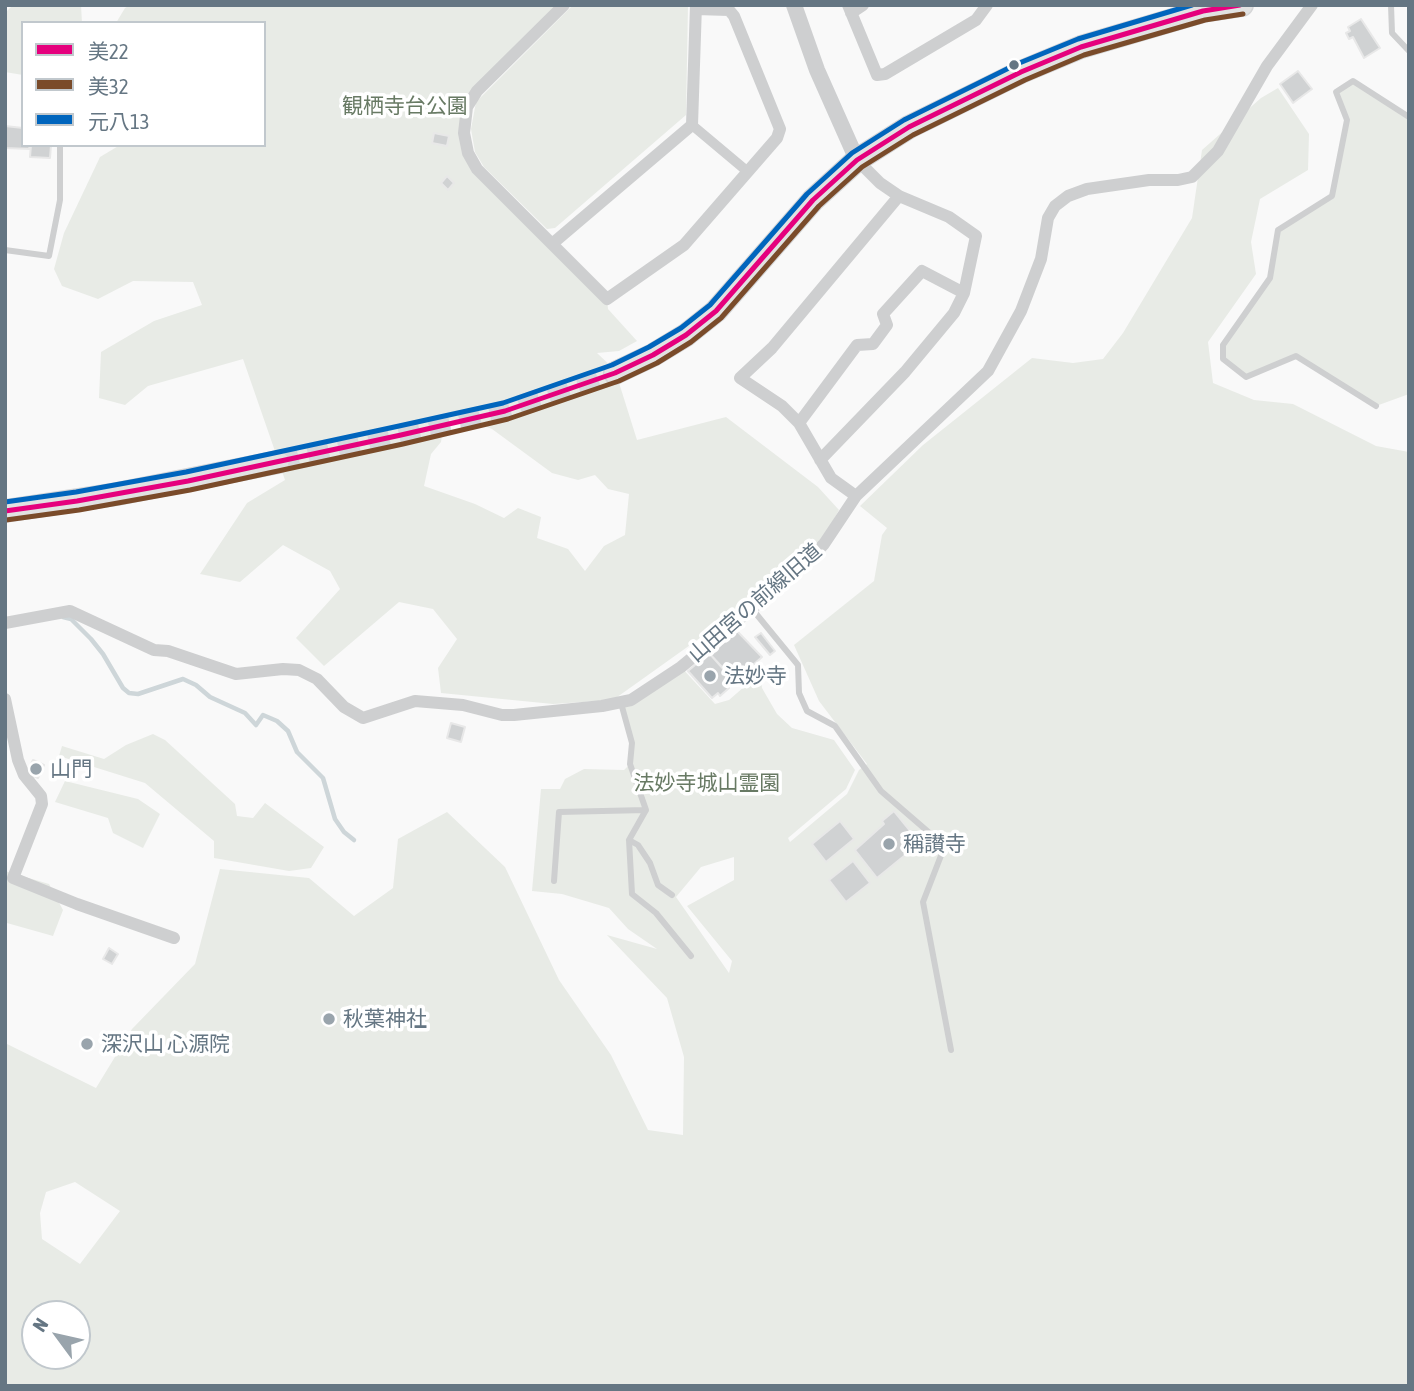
<!DOCTYPE html>
<meta charset="utf-8">
<style>
body{margin:0}
#map{position:relative;width:1414px;height:1391px;overflow:hidden;background:#f9f9f9;font-family:"Asap Condensed","Noto Sans JP",sans-serif}
canvas{display:block}
.frame{position:absolute;inset:0;border:7px solid #657683;pointer-events:none}
.legend{position:absolute;left:21px;top:21px;width:245px;height:126px;box-sizing:border-box;background:#fff;border:2px solid #c1c8cd;margin:0;padding:9px 12px;list-style:none;font-size:21px;color:#657683}
.legend li{display:flex;align-items:center;gap:14px;height:35px}
.legend b{width:35px;border:2px solid #c1c8cd}
.north{position:absolute;left:21px;top:1300px;width:70px;height:70px;box-sizing:border-box;background:#fff;border:2px solid #c1c8cd;border-radius:50%;rotate:303deg;font-size:19px;font-weight:700;line-height:28px;text-align:center;color:#657683}
.north::after{content:'';display:block;margin:auto;width:24px;height:32px;background:#99a4ac;clip-path:polygon(50% 0,100% 100%,50% 72%,0 100%)}
</style>
<div id="map">
<canvas width="1414" height="1391"></canvas>
<div class="frame"></div>
<ul class="legend">
<li><b style="height:9px;background:#e5007d"></b>美22</li>
<li><b style="height:9px;background:#7a4b2a"></b>美32</li>
<li><b style="height:9px;background:#0065bd"></b>元八13</li>
</ul>
<div class="north">N</div>
</div>
<script>
const context = document.querySelector('canvas').getContext('2d');
context.lineJoin = 'round';
function fillPath(path, color) { context.fillStyle = color; context.fill(path, 'evenodd'); }
const toPath = rows => new Path2D(rows.map(r => 'M' + r).join(''));
function strokePath(path, color, width, dash) { context.strokeStyle = color; context.lineWidth = width; context.lineCap = dash ? 'butt' : 'round'; context.setLineDash(dash || []); context.stroke(path); }
function write(font, color, halo, rows, align = 'center') {
  context.font = font + ' "Asap Condensed","Noto Sans JP",sans-serif'; context.lineWidth = 7; context.setLineDash([]); context.textBaseline = 'middle'; context.strokeStyle = halo; context.fillStyle = color; for (const [text, x, y, turn = 0] of rows) {
    context.save(); context.translate(x, y); context.rotate((+turn || 0) * Math.PI / 180); context.textAlign = isNaN(turn) ? turn : align; if (halo) context.strokeText(text, 0, 0); context.fillText(text, 0, 0); context.restore();
  }
}
fillPath(toPath([
 [13,5,81,5,82,23,23,23,23,75,5,72,5,13],
 [130,5,564,5,467,107,468,153,607,299,608,309,637,341,619,351,597,353,615,370,637,440,726,417,818,487,839,510,826,534,794,571,613,700,553,704,441,693,438,668,457,639,433,609,399,602,324,666,296,638,340,589,330,571,283,545,240,582,200,574,247,503,285,480,243,359,148,386,125,405,99,398,101,352,154,321,202,305,193,282,133,281,98,299,62,286,54,269,64,233,100,157,120,145,264,145,264,23,116,23,125,8],
 [468,419,492,429,552,473,578,480,595,475,608,489,629,494,625,535,604,546,585,571,568,549,537,538,541,517,518,508,504,518,475,504,424,486,431,454,441,442,444,421],
 [573,5,688,5,686,115,555,228,547,229,484,167,475,152,471,129,476,102],
 [1353,81,1409,117,1409,394,1376,406,1296,357,1246,377,1223,359,1223,345,1270,278,1278,230,1332,196,1347,120,1336,92],
 [1278,88,1309,134,1308,170,1260,199,1251,242,1256,274,1208,342,1213,383,1254,400,1293,404,1376,446,1409,452,1409,1386,5,1386,5,1043,96,1088,132,1029,195,964,220,869,309,878,354,916,393,888,398,839,447,812,505,867,559,980,611,1055,648,1130,683,1135,684,1057,667,998,607,935,657,949,628,929,609,908,562,894,532,891,541,789,560,789,565,779,584,769,624,770,630,764,632,743,621,703,681,667,715,704,729,700,760,673,762,688,777,714,792,728,834,740,855,770,846,789,788,838,790,842,847,794,859,770,867,764,819,701,794,645,874,581,882,535,887,528,860,506,923,445,1032,358,1073,363,1103,359,1123,333,1192,218,1202,150,1261,98],
 [734,857,734,880,687,906,732,961,729,973,676,897,701,867],
 [75,1182,120,1211,80,1264,42,1239,40,1213,46,1192],
 [35,1314,77,1314,77,1356,35,1356],
 [153,734,165,740,235,804,237,816,253,818,265,803,324,847,311,868,289,871,214,858,214,841,145,783,59,756,62,746,104,759,126,745],
 [65,781,138,799,160,814,143,848,113,833,108,818,55,802],
 [5,871,49,884,63,910,53,936,7,923,5,925]
]), '#e8ebe6');
strokePath(toPath([
 [63,617,71,619,91,639,103,654,123,688,129,693,138,694,183,679,196,685,210,697,245,713,256,725,263,715,277,721,288,731,297,752,323,778,335,819,344,832,354,840]
]), '#ced6d9', 4.5);
const building = toPath([
 [1361,19,1380,48,1364,58,1353,37,1349,39,1346,33,1350,31,1348,27,1361,19],
 [1298,71,1312,89,1293,103,1280,84,1298,71],
 [5,126,23,128,23,145,30,145,29,149,5,148,5,126],
 [434,133,449,136,447,146,432,143,434,133],
 [31,145,51,145,50,158,30,157,31,145],
 [447,176,454,183,448,190,441,183,447,176],
 [737,631,762,657,735,681,709,653,737,631],
 [761,633,775,651,770,655,755,637,761,633],
 [709,653,733,680,727,685,729,688,720,696,718,693,712,698,688,671,709,653],
 [451,723,465,727,461,742,447,738,451,723],
 [33,760,44,765,38,778,27,773,33,760],
 [894,811,920,843,877,878,855,850,884,824,882,821,894,811],
 [840,821,854,839,826,862,812,844,840,821],
 [853,861,870,883,846,902,829,880,853,861],
 [109,948,118,954,112,964,103,959,109,948]
]);
fillPath(building, '#d0d2d3');
strokePath(building, '#e8e8e8', 2);
strokePath(toPath([
 [278,462,505,411,615,373]
]), '#d4d8dc', 21, [21, 10]);
const primary = toPath([
 [615,373,653,355,686,335,716,311,813,200,857,160,909,127,1021,72,1081,47,1203,11,1242,5],
 [5,511,117,494,278,462]
]);
strokePath(primary, '#d5d6d7', 24);
strokePath(toPath([
 [1391,5,1392,33,1409,51],
 [5,250,49,256,60,200,60,145],
 [1376,406,1296,356,1246,377,1223,359,1223,345,1270,278,1278,230,1332,196,1347,120,1336,92,1353,81,1409,117],
 [753,610,798,665,799,693,807,711,835,726,881,791,940,842,942,853,923,902,951,1050],
 [621,703,632,743,630,764,646,810,629,840,632,894,656,913,691,956],
 [629,840,638,845,650,863,658,885,672,895],
 [554,881,559,812,646,810]
]), '#cecfd0', 6);
strokePath(toPath([
 [692,125,748,172]
]), '#cecfd0', 10);
strokePath(toPath([
 [564,5,477,91,467,107,464,133,468,153,477,169,607,299,684,245,777,138,780,129,734,16,729,10,696,9],
 [848,5,877,75,885,74,976,20,987,5],
 [851,13,863,5],
 [552,244,692,125,696,5],
 [799,423,857,345,873,344,887,325,883,314,922,271,964,293],
 [820,460,905,372,954,313,964,293,976,236,949,217,899,196,880,183,857,160],
 [856,496,831,478,799,423,782,406,740,378,772,348,899,196],
 [5,623,70,611,154,650,168,651,236,674,283,669,299,670,317,679,344,707,363,718,415,701,463,705,502,715,514,715,602,706,631,700,681,667,800,569,824,544,856,496,988,371,1021,311,1041,259,1048,218,1055,206,1068,196,1087,189,1149,180,1178,180,1192,177,1218,151,1267,66,1312,5],
 [5,699,18,760,24,775,41,796,42,804,13,878,77,904,174,938]
]), '#cecfd0', 12);
strokePath(toPath([
 [794,5,817,70,857,160]
]), '#cecfd0', 16);
strokePath(primary, '#e1e2e2', 21);
strokePath(toPath([
 [5,511,77,501,188,481,401,435,505,411,615,373,653,355,686,335,716,311,813,200,857,160,909,127,1021,72,1081,47,1203,11,1240,5]
]), '#e5007d', 5);
strokePath(toPath([
 [6,520,79,510,190,490,403,444,508,419,619,381,657,363,691,342,721,318,819,206,862,167,913,135,1025,80,1084,55,1205,20,1243,14]
]), '#7a4b2a', 5);
strokePath(toPath([
 [5,502,76,492,186,472,399,426,503,403,612,365,649,347,681,328,710,305,807,194,852,153,904,120,1017,64,1078,39,1192,5]
]), '#0065bd', 5);
for (const [x, y, r, color] of [
 [1014,65,6,"#657683"],
 [710,676,7,"#99a4ac"],
 [36,769,7,"#99a4ac"],
 [889,844,7,"#99a4ac"],
 [329,1019,7,"#99a4ac"],
 [87,1044,7,"#99a4ac"]
]) { const dot = new Path2D(); dot.arc(x, y, r, 0, 2 * Math.PI); context.fillStyle = color; context.fill(dot); strokePath(dot, '#fff', 2.5); }
write('21px', '#687a64', '#fff', [
 ["観栖寺台公園",405,106],
 ["法妙寺城山霊園",707,783]
]);
write('21px', '#657683', '#fff', [
 ["山田宮の前線旧道",755,603,-41]
]);
write('21px', '#657683', '#fff', [
 ["法妙寺",724,676],
 ["山門",50,769],
 ["稱讃寺",903,844],
 ["秋葉神社",343,1019],
 ["深沢山 心源院",101,1044]
], 'left');
</script>
